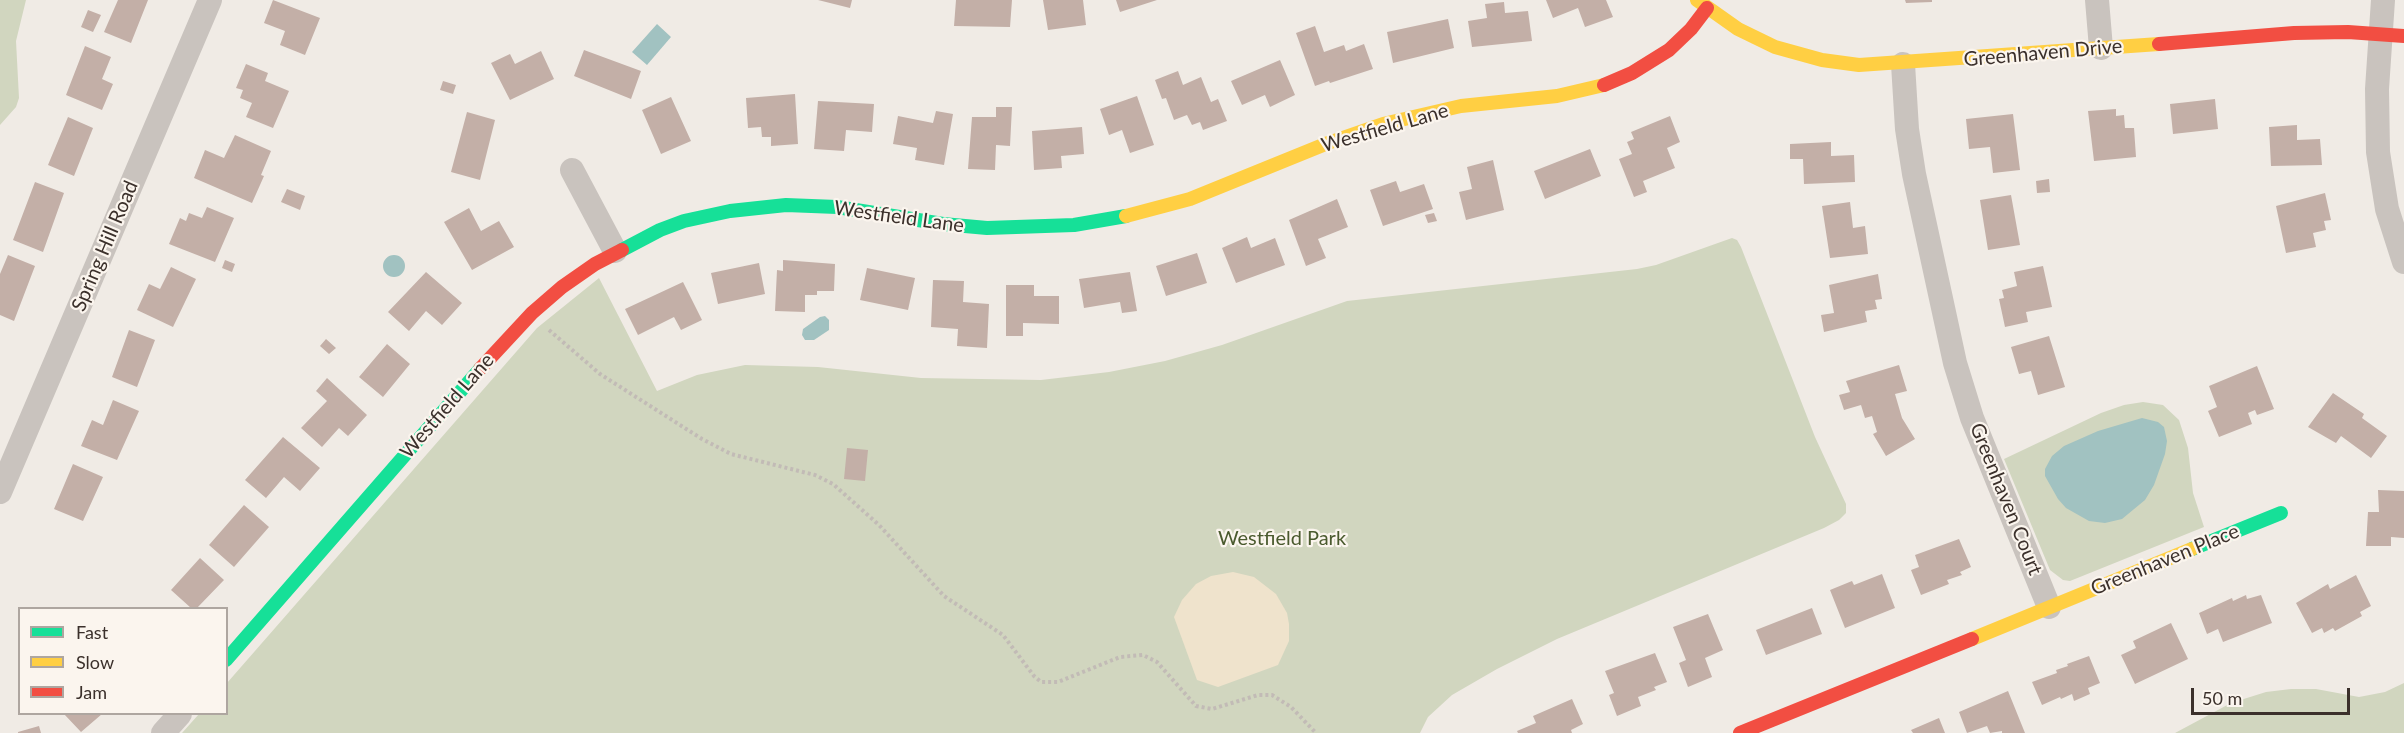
<!DOCTYPE html>
<style>
body{margin:0}
#map{position:relative;width:2404px;height:733px;overflow:hidden;background:#f0ebe5;font-family:Lato,sans-serif}
canvas{display:block}
.legend{position:absolute;left:18px;top:607px;width:210px;height:108px;box-sizing:border-box;background:#fbf5ee;border:2px solid #aea6a0;margin:0;padding:8px 10px;list-style:none;font-size:18px;color:#3b302b}
.legend li{display:flex;align-items:center;gap:12px;height:30px}
.legend b{width:30px;border:2px solid #aea6a0}
.scale{position:absolute;left:2191px;top:688px;width:159px;height:27px;box-sizing:border-box;border:3px solid #3b302b;border-top:0;padding-left:8px;font-size:18px;line-height:21px;white-space:nowrap;color:#3b302b;-webkit-text-stroke:4px #fbf5ee;paint-order:stroke}
</style>
<div id="map">
<canvas width="2404" height="733"></canvas>
<ul class="legend">
<li><b style="height:8px;background:#16e098"></b>Fast</li>
<li><b style="height:8px;background:#ffcf43"></b>Slow</li>
<li><b style="height:8px;background:#f24e42"></b>Jam</li>
</ul>
<div class="scale">50 m</div>
</div>
<script>
const context = document.querySelector('canvas').getContext('2d');
context.lineJoin = 'round';
function fillPath(path, color) { context.fillStyle = color; context.fill(path, 'evenodd'); }
const toPath = rows => new Path2D(rows.map(r => 'M' + r).join(''));
function strokePath(path, color, width, dash) { context.strokeStyle = color; context.lineWidth = width; context.lineCap = dash ? 'butt' : 'round'; context.setLineDash(dash || []); context.stroke(path); }
function write(font, color, halo, rows, align = 'center') {
  context.font = font + ' Lato,sans-serif'; context.lineWidth = 4.5; context.setLineDash([]); context.textBaseline = 'middle'; context.strokeStyle = halo; context.fillStyle = color; for (const [text, x, y, turn = 0] of rows) {
    context.save(); context.translate(x, y); context.rotate((+turn || 0) * Math.PI / 180); context.textAlign = isNaN(turn) ? turn : align; if (halo) context.strokeText(text, 0, 0); context.fillText(text, 0, 0); context.restore();
  }
}
fillPath(toPath([
 [0,0,26,0,16,41,19,98,16,107,0,125],
 [1732,238,1737,240,1741,247,1815,437,1846,504,1846,513,1839,520,1824,528,1557,639,1497,669,1452,695,1428,717,1420,733,182,733,199,714,226,714,227,683,537,328,599,278,657,391,697,375,745,365,818,367,921,378,1041,380,1109,372,1165,361,1222,345,1347,301,1637,269,1656,265],
 [2143,402,2163,405,2179,420,2188,448,2193,493,2204,527,2070,581,2063,580,2050,570,2004,459,2101,413,2124,405],
 [2404,683,2404,733,2175,733,2231,703,2266,692,2291,689,2316,689,2359,697,2385,692]
]), '#d1d6bf');
fillPath(toPath([
 [1233,572,1254,577,1276,594,1287,613,1289,624,1289,641,1278,665,1218,687,1197,680,1174,617,1182,600,1196,584,1211,576]
]), '#efe3cc');
fillPath(toPath([
 [657,24,671,37,647,65,632,52],
 '383 266a11 11 0 1 1 22 0a11 11 0 1 1-22 0Z',
 [820,317,825,316,829,320,829,330,814,340,805,340,802,335,803,329],
 [2142,418,2158,422,2164,427,2167,441,2165,454,2154,485,2145,500,2122,519,2105,523,2089,521,2066,508,2058,499,2045,476,2045,469,2052,456,2064,446,2098,431]
]), '#a1c2c1');
fillPath(toPath([
 [118,0,148,0,131,43,104,32],
 [273,0,320,18,305,55,280,45,285,31,264,23],
 [818,0,852,0,850,8],
 [956,0,1012,0,1010,27,954,26],
 [1043,0,1083,0,1086,25,1048,30],
 [1116,0,1157,0,1120,12],
 [1546,0,1606,0,1613,17,1585,27,1578,8,1553,18],
 [1905,0,1932,0,1932,2,1906,3],
 [1504,2,1505,13,1528,11,1532,41,1472,47,1468,21,1487,18,1485,4],
 [88,10,101,15,93,32,81,27],
 [1448,19,1454,48,1393,63,1387,32],
 [1315,26,1324,52,1344,45,1346,51,1364,44,1373,69,1330,83,1329,81,1315,86,1296,33],
 [85,46,111,57,102,79,113,84,102,110,66,95],
 [584,50,641,71,631,99,574,76],
 [541,51,554,79,510,100,491,63,510,54,515,64],
 [1280,60,1295,95,1270,107,1265,95,1242,105,1231,81],
 [246,64,268,73,265,81,289,91,273,128,246,117,252,103,240,98,243,90,236,88],
 [1178,71,1183,85,1201,77,1211,102,1218,99,1227,121,1203,130,1200,122,1192,125,1187,115,1174,120,1166,98,1162,99,1155,80],
 [443,81,456,85,453,94,440,90],
 [795,94,798,144,771,146,771,137,762,137,761,127,748,128,746,98],
 [1137,96,1154,145,1130,153,1122,130,1109,135,1100,109],
 [671,97,691,141,661,154,642,110],
 [2215,99,2218,129,2173,134,2170,104],
 [818,101,874,104,872,132,846,130,844,151,814,149],
 [996,107,1012,107,1010,146,996,145,995,170,968,169,972,117,996,117],
 [2116,109,2116,116,2124,115,2125,128,2134,128,2136,157,2094,161,2088,111],
 [936,111,953,114,944,165,915,160,917,148,893,144,898,116,933,123],
 [467,112,495,120,480,180,451,172],
 [2013,114,2020,170,1993,173,1990,147,1969,149,1966,119],
 [1670,116,1680,142,1667,148,1675,168,1643,181,1647,192,1634,197,1619,159,1632,154,1627,142,1634,139,1631,132],
 [68,117,93,128,74,176,48,165],
 [2297,125,2297,140,2320,139,2322,165,2271,166,2269,127],
 [1082,127,1084,154,1061,156,1062,168,1034,170,1032,131],
 [235,135,271,151,261,175,264,176,252,203,194,178,205,150,224,158],
 [1831,142,1831,156,1854,155,1855,182,1804,184,1803,159,1790,159,1790,144],
 [1590,149,1601,176,1545,199,1534,171],
 [1493,160,1504,210,1466,220,1459,192,1472,189,1467,167],
 [2049,179,2050,192,2037,193,2036,181],
 [1396,181,1400,192,1424,184,1433,209,1383,226,1370,190],
 [35,182,64,193,43,252,13,240],
 [287,189,305,196,300,210,281,202],
 [2325,193,2331,220,2324,221,2326,230,2313,233,2316,247,2286,253,2276,206],
 [2011,195,2020,245,1988,250,1980,200],
 [1337,199,1348,227,1318,239,1326,258,1306,266,1289,220],
 [1850,202,1853,228,1865,226,1868,254,1830,258,1822,206],
 [207,207,234,218,215,262,169,244,180,218,186,221,189,213,202,218],
 [469,208,481,231,499,221,514,247,472,270,444,222],
 [1434,213,1437,221,1428,223,1425,215],
 [1247,237,1251,248,1275,238,1285,265,1236,283,1222,248],
 [1197,253,1207,283,1166,296,1156,266],
 [8,255,35,266,14,321,0,315,0,274],
 [225,260,235,264,232,272,222,268],
 [783,260,835,264,834,291,817,291,817,295,805,295,805,312,775,311,777,270,783,271],
 [759,263,765,294,718,304,711,273],
 [2043,266,2052,307,2026,312,2028,322,2005,327,1999,299,2004,298,2002,290,2017,286,2014,272],
 [171,267,196,279,173,327,137,310,149,284,160,289],
 [867,268,915,278,908,310,860,300],
 [426,272,462,303,442,325,426,311,409,331,388,312],
 [1130,272,1137,311,1122,313,1120,302,1084,308,1079,279],
 [1878,274,1882,299,1875,300,1877,309,1865,311,1867,322,1824,332,1821,315,1834,313,1829,285],
 [933,280,964,281,963,302,989,304,987,348,957,346,958,329,931,327],
 [683,282,702,320,681,330,674,317,638,335,625,309],
 [1006,285,1034,285,1034,296,1059,296,1059,324,1023,323,1023,336,1006,336],
 [129,330,155,340,137,387,112,377],
 [2049,336,2065,387,2038,395,2031,371,2019,374,2011,347],
 [326,339,336,348,329,354,320,346],
 [387,344,410,364,383,397,359,377],
 [1899,365,1907,391,1895,394,1902,418,1915,439,1886,456,1873,434,1877,432,1872,416,1865,418,1861,405,1844,410,1839,395,1850,392,1846,381],
 [2257,366,2274,409,2257,415,2255,410,2248,413,2252,424,2219,437,2208,411,2217,407,2209,386],
 [327,378,367,415,348,436,339,428,322,447,301,428,327,401,316,391],
 [2333,393,2364,414,2362,418,2387,436,2371,458,2341,436,2336,443,2308,427],
 [113,400,139,411,117,460,81,446,92,420,103,425],
 [283,437,320,468,300,491,284,477,266,498,245,480],
 [847,448,868,450,865,481,844,479],
 [73,464,103,477,83,521,54,509],
 [2378,490,2404,491,2404,538,2391,537,2391,546,2366,546,2368,512,2379,512],
 [244,505,269,527,234,567,209,545],
 [1959,539,1971,567,1960,572,1962,575,1947,580,1949,584,1921,595,1911,570,1919,567,1915,555],
 [200,558,224,580,197,608,191,608,171,590],
 [1882,574,1895,608,1845,628,1830,590,1852,581,1854,585],
 [2356,575,2371,606,2360,612,2362,616,2335,631,2333,628,2324,633,2322,628,2312,633,2296,603,2328,584,2330,589],
 [2246,595,2247,599,2261,595,2272,623,2223,642,2218,629,2207,634,2199,613,2232,598,2233,601],
 [1812,608,1822,634,1766,655,1756,630],
 [1708,614,1723,650,1705,658,1712,677,1688,687,1679,663,1686,660,1673,627],
 [2171,623,2188,659,2135,684,2121,655,2136,648,2133,641],
 [1655,653,1667,682,1654,687,1656,690,1638,697,1641,706,1617,716,1609,695,1614,693,1605,671],
 [2089,656,2100,683,2088,688,2090,694,2074,701,2072,694,2061,699,2060,697,2042,705,2032,682,2057,673,2056,670,2068,666,2067,664],
 [2008,691,2025,733,2002,733,2002,731,1990,733,1987,726,1967,733,1959,712],
 [1572,699,1583,724,1571,730,1572,733,1518,733,1517,731,1536,723,1533,716],
 [64,714,102,714,81,732],
 [1939,718,1945,733,1913,733,1911,730],
 [39,726,41,733,18,733,18,732]
]), '#c3afa7');
strokePath(toPath([
 [549,330,600,374,702,439,731,454,815,475,833,484,879,525,944,596,1003,635,1034,676,1041,682,1058,682,1120,657,1143,655,1157,662,1196,706,1212,709,1258,695,1272,695,1291,707,1316,733]
]), '#c2bbb6', 4, [3, 3]);
strokePath(toPath([
 [2097,0,2101,48],
 [2383,0,2377,89,2378,152,2387,209,2404,262],
 [1903,64,1907,129,1914,174,1955,363,1972,418,2049,607],
 [572,170,615,251],
 [0,492,210,0],
 [163,733,180,714]
]), '#c9c3be', 24);
strokePath(toPath([
 [622,250,660,230,684,221,730,211,786,205,837,207,943,224,987,228,1074,225,1126,216],
 [2192,549,2281,513],
 [226,660,480,369]
]), '#16e098', 14);
strokePath(toPath([
 [1697,0,1738,29,1775,47,1822,60,1859,65,2159,44],
 [1126,216,1190,199,1328,143,1383,124,1461,106,1557,96,1604,85],
 [1972,639,2192,549]
]), '#ffcf43', 14);
strokePath(toPath([
 [2159,44,2294,33,2348,32,2404,36],
 [1604,85,1632,73,1669,50,1691,29,1707,8],
 [480,369,532,313,562,287,595,264,622,250],
 [1740,733,1972,639]
]), '#f24e42', 14);
write('20px', '#3b302b', '#fbf5ee', [
 ["Greenhaven Drive",2043,53,-5],
 ["Westfield Lane",1385,128,-16],
 ["Westfield Lane",899,217,8],
 ["Spring Hill Road",105,246,-67],
 ["Westfield Lane",447,406,-49],
 ["Greenhaven Court",2006,499,68],
 ["Greenhaven Place",2165,560,-22]
]);
write('20px', '#4a5a2e', '#fbf5ee', [
 ["Westfield Park",1282,539]
]);
</script>
